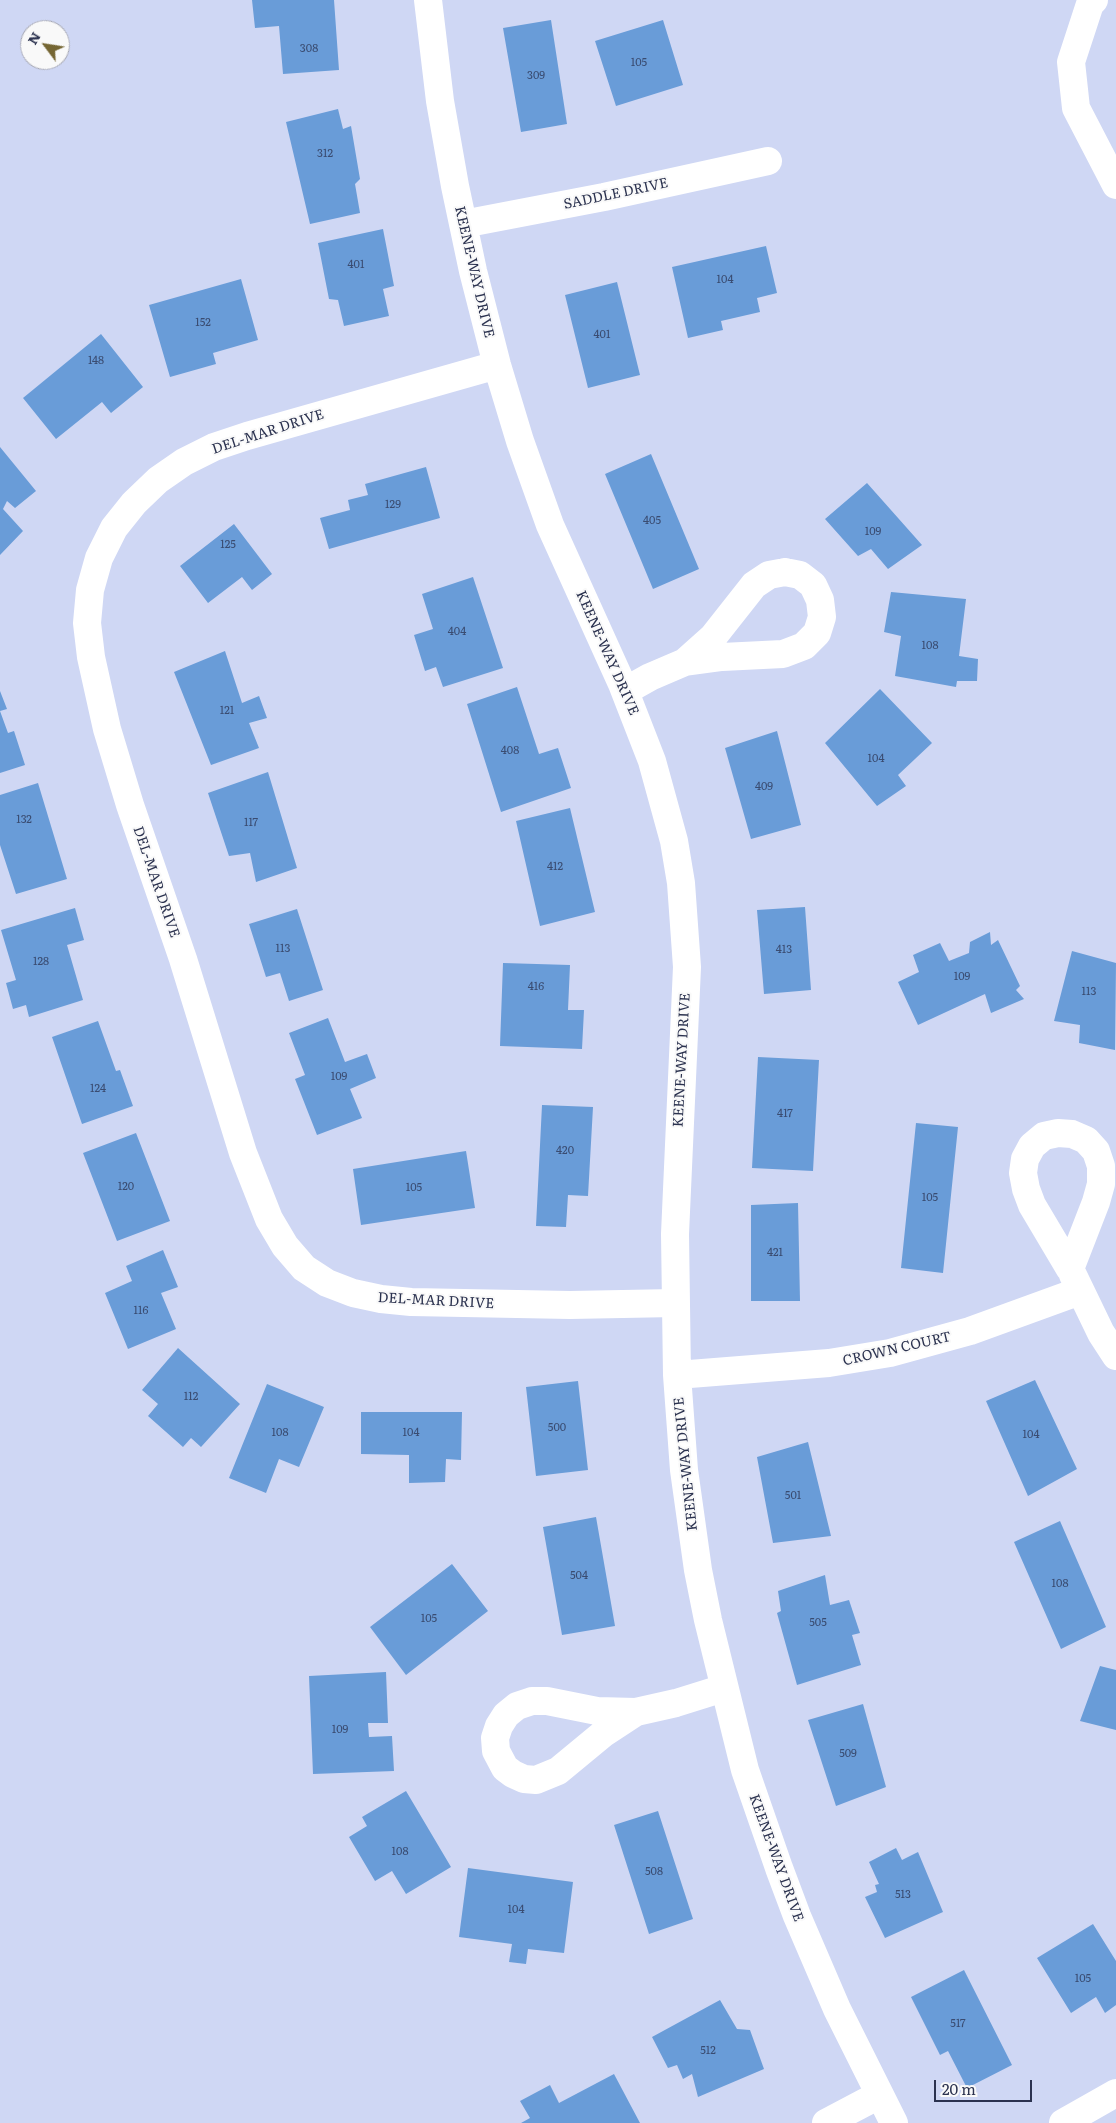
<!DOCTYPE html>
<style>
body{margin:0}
#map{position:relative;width:1116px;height:2123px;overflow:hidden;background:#cfd7f4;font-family:Literata,serif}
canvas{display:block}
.north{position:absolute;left:20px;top:20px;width:50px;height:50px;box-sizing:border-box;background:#f9f9f9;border:1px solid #a7a9b5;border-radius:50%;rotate:301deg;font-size:14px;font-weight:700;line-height:20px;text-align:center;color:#2b324f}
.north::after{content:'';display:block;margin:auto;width:18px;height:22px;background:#756633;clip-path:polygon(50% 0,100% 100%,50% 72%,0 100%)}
.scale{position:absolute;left:934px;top:2080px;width:98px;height:22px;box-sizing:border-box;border:2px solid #2b324f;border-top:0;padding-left:6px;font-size:15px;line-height:18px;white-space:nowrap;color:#2b324f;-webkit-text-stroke:4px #f9f9f9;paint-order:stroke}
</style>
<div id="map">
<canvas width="1116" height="2123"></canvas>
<div class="north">N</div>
<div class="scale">20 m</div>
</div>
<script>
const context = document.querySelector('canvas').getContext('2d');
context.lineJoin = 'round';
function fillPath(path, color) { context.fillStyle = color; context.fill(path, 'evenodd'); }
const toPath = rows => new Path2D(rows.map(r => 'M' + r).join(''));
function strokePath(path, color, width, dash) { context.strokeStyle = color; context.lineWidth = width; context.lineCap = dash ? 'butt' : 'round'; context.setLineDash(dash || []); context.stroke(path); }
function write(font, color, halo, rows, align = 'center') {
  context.font = font + ' Literata,serif'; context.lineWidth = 4; context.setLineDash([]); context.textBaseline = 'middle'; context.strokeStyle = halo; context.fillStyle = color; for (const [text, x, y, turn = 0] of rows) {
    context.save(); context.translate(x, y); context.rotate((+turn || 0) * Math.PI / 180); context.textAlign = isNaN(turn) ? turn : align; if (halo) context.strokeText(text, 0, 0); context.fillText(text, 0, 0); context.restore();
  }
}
fillPath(toPath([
 [252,0,334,0,339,70,283,74,279,26,255,28],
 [551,20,567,124,521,132,503,28],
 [663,20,683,85,616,106,595,41],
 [338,109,343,129,351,126,360,179,355,184,360,213,310,224,286,122],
 [383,229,394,286,383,289,389,316,344,326,338,300,329,299,318,243],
 [766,246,777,293,757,298,760,312,721,321,723,330,688,338,672,267],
 [241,279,258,340,213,353,216,364,170,377,149,305],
 [617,282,640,375,588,388,565,295],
 [101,334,143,387,111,413,102,402,56,439,23,398],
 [0,447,36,491,15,508,7,501,3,509,23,531,0,555],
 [651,454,699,569,653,589,605,474],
 [426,467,440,518,329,549,320,518,350,510,348,500,368,495,365,484],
 [867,483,922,545,888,569,871,549,858,556,825,519],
 [234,524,272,574,252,590,242,577,208,603,180,566],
 [473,577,503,668,443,687,436,667,425,671,414,635,433,629,422,594],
 [891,592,966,599,959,656,978,659,977,681,957,681,956,687,895,676,901,636,884,632],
 [225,651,242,703,259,696,267,718,249,723,259,748,211,765,174,672],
 [517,687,539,754,558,748,571,788,501,812,467,704],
 [880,689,932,743,898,775,906,786,877,806,825,743],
 [0,691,7,709,0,711,8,733,14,731,25,765,0,773],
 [777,731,801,825,751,839,725,748],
 [268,772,297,868,256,882,250,853,229,856,208,793],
 [38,783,67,879,16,894,0,845,0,795],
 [570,808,595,912,540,926,516,821],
 [805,907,811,990,764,994,757,910],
 [75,908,84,940,67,945,83,1000,29,1017,26,1005,13,1009,6,983,16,980,1,930],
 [297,909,323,990,289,1001,280,973,266,977,249,924],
 [990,932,991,945,998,940,1020,986,1016,990,1024,999,991,1013,985,994,918,1025,898,982,919,972,913,955,940,943,949,961,969,953,970,942],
 [1072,951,1116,963,1115,1050,1079,1043,1080,1025,1054,1021],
 [503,963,570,965,568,1010,584,1010,582,1049,500,1046],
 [328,1018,345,1062,367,1054,376,1078,350,1089,362,1118,317,1135,295,1079,305,1075,289,1033],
 [98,1021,116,1071,120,1070,133,1106,82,1124,52,1037],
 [758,1057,819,1060,813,1171,752,1168],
 [542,1105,593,1107,588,1196,568,1195,566,1227,536,1226],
 [916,1123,958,1127,943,1273,901,1268],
 [136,1133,170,1221,117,1241,83,1153],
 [466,1151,475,1208,361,1225,353,1169],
 [798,1203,800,1301,751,1301,751,1205],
 [163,1250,178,1287,161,1293,176,1329,128,1349,105,1293,132,1281,126,1266],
 [178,1348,240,1404,201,1447,191,1438,183,1447,148,1416,158,1404,142,1390],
 [1035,1380,1077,1469,1028,1496,986,1401],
 [578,1381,588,1470,536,1476,526,1387],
 [267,1384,324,1407,299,1467,279,1459,266,1493,229,1478],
 [361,1412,462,1412,461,1460,446,1459,445,1482,409,1483,409,1455,361,1454],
 [808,1442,831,1536,773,1543,757,1457],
 [596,1517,615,1626,562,1635,543,1527],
 [1060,1521,1106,1627,1061,1649,1014,1542],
 [452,1564,488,1611,406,1675,370,1627],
 [825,1575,830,1605,849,1600,860,1633,852,1635,861,1665,797,1685,777,1613,781,1611,778,1591],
 [1100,1666,1116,1670,1116,1730,1080,1721],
 [386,1672,388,1723,368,1723,369,1737,392,1736,394,1771,313,1774,309,1676],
 [863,1704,886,1787,836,1806,808,1720],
 [406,1791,451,1867,406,1894,392,1871,375,1881,349,1837,367,1826,362,1817],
 [658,1811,693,1919,649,1934,614,1825],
 [896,1848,902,1860,918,1852,943,1912,885,1938,865,1897,877,1892,875,1885,879,1884,869,1862],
 [468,1868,573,1882,564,1953,528,1949,526,1964,509,1962,512,1944,459,1937],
 [1093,1924,1116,1961,1116,2005,1105,2013,1096,1997,1071,2013,1037,1958],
 [964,1970,1012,2065,967,2088,948,2051,940,2055,911,1997],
 [720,2000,737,2029,750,2030,764,2069,698,2097,692,2074,683,2079,677,2065,668,2068,652,2037],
 [614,2074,640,2123,521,2123,530,2118,520,2101,550,2085,559,2103]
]), '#699cd8');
strokePath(toPath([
 [428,0,440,101,455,186,473,271,497,365,520,441,550,525,622,684,652,761,674,841,681,883,687,967,675,1234,677,1375,684,1470,698,1570,708,1620,745,1770,779,1868,797,1916,837,2009,894,2123],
 [1094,0,1090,4,1071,62,1076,108,1116,185],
 [463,224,604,197,768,161],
 [497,365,247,436,214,447,184,462,158,480,134,503,114,528,99,558,90,590,87,623,91,657,107,729,130,805,183,959,243,1153,269,1219,285,1246,304,1268,327,1283,353,1293,381,1299,411,1302,570,1305,675,1303],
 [785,572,800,575,813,585,820,600,822,617,817,633,804,646,783,654,722,657,685,662,713,637,754,585,769,575,785,572],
 [625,691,650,677,685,662],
 [1058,1133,1072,1134,1086,1140,1096,1151,1101,1166,1101,1184,1096,1202,1070,1269,1032,1205,1026,1189,1023,1173,1025,1159,1032,1146,1044,1136,1058,1133],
 [1073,1275,1101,1333,1116,1356],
 [677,1375,829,1363,890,1353,970,1331,1080,1291],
 [532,1701,547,1701,597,1711,636,1712,604,1733,558,1771,536,1780,524,1779,513,1774,505,1768,496,1751,495,1738,499,1726,506,1715,517,1706,532,1701],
 [636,1712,676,1703,724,1688],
 [826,2123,879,2095],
 [1063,2123,1116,2093]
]), '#fff', 28);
write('11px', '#3a4c71', null, [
 ["308",309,49],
 ["105",639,63],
 ["309",536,76],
 ["312",325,154],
 ["401",356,265],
 ["104",725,280],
 ["152",203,323],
 ["401",602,335],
 ["148",96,361],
 ["129",393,505],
 ["405",652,521],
 ["109",873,532],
 ["125",228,545],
 ["404",457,632],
 ["108",930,646],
 ["121",227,711],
 ["408",510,751],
 ["104",876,759],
 ["409",764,787],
 ["132",24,820],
 ["117",251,823],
 ["412",555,867],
 ["113",283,949],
 ["413",784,950],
 ["128",41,962],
 ["109",962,977],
 ["416",536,987],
 ["113",1089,992],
 ["109",339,1077],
 ["124",98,1089],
 ["417",785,1114],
 ["420",565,1151],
 ["120",126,1187],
 ["105",414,1188],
 ["105",930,1198],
 ["421",775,1253],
 ["116",141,1311],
 ["112",191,1397],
 ["500",557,1428],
 ["108",280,1433],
 ["104",411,1433],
 ["104",1031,1435],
 ["501",793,1496],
 ["504",579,1576],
 ["108",1060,1584],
 ["105",429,1619],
 ["505",818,1623],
 ["109",340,1730],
 ["509",848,1754],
 ["108",400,1852],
 ["508",654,1872],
 ["513",903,1895],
 ["104",516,1910],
 ["105",1083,1979],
 ["517",958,2024],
 ["512",708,2051]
]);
write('14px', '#2b324f', '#f9f9f9', [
 ["SADDLE DRIVE",616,194,-12],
 ["KEENE-WAY DRIVE",474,272,77],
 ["DEL-MAR DRIVE",268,432,-18],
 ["KEENE-WAY DRIVE",607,653,66],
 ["DEL-MAR DRIVE",156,882,71],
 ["KEENE-WAY DRIVE",682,1060,-87],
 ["DEL-MAR DRIVE",436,1301,3],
 ["CROWN COURT",897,1349,-13],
 ["KEENE-WAY DRIVE",686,1464,-96],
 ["KEENE-WAY DRIVE",776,1858,70]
]);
</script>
